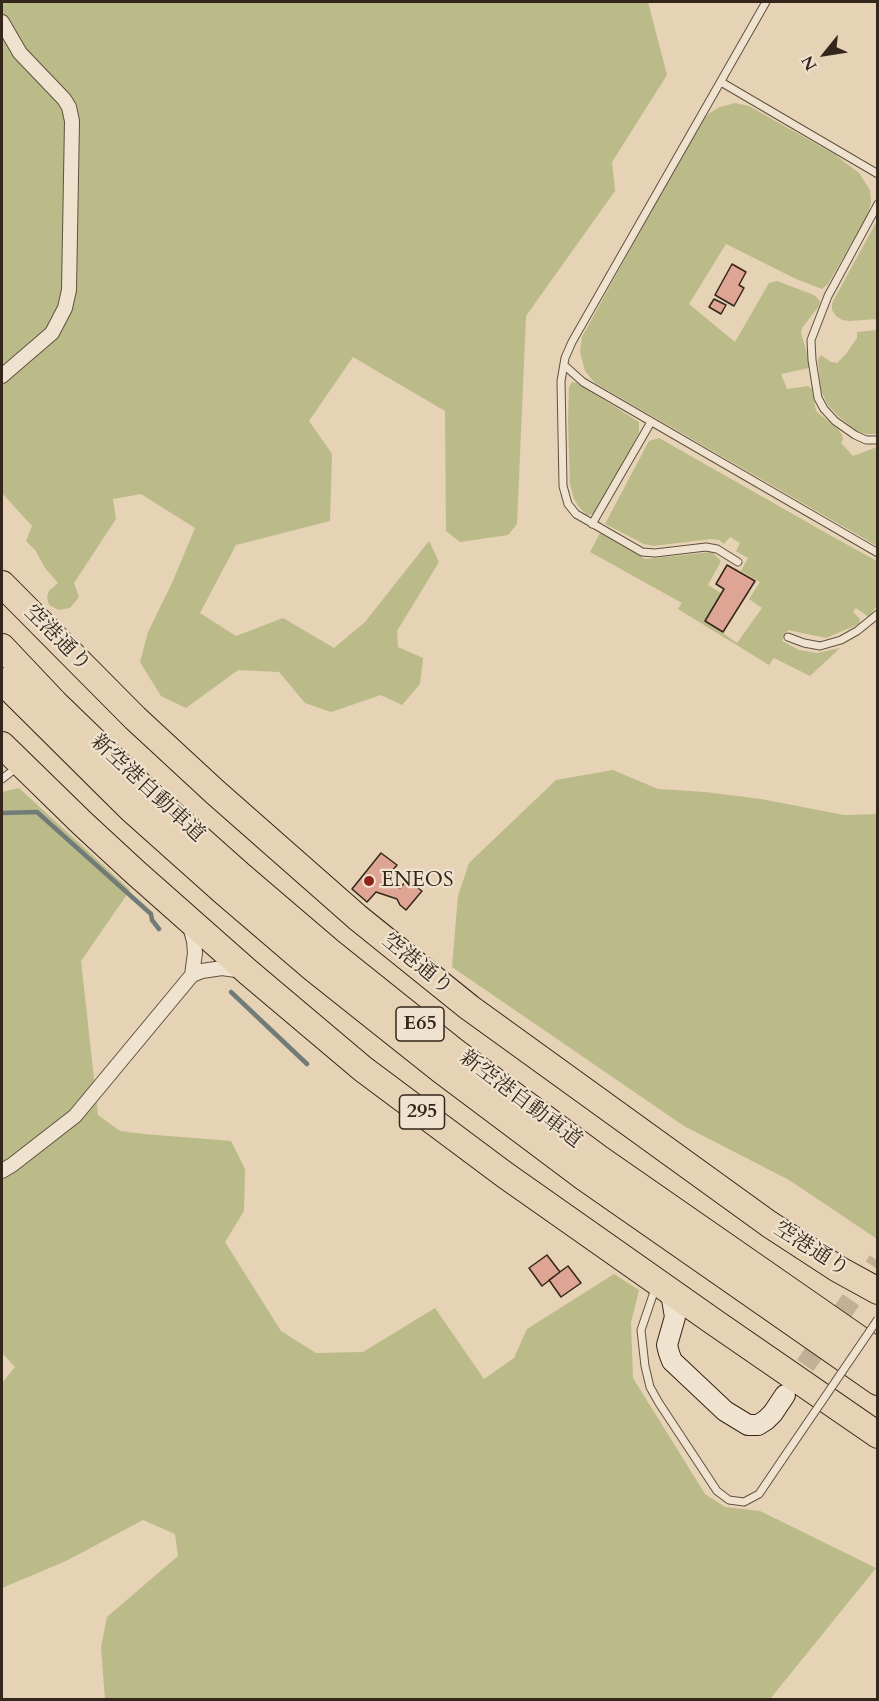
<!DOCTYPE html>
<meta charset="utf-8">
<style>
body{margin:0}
#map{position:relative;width:879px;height:1701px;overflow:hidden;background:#e6d2b5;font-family:Cardo,serif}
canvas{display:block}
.frame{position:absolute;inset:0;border:3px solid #34261a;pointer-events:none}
.north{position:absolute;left:795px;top:24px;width:60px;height:60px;-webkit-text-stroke:4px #efe2cf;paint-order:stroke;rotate:240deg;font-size:16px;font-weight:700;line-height:24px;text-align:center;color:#34261a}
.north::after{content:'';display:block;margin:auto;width:21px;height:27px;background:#34261a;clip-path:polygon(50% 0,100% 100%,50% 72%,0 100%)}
</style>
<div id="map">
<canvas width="879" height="1701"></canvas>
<div class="frame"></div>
<div class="north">N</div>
</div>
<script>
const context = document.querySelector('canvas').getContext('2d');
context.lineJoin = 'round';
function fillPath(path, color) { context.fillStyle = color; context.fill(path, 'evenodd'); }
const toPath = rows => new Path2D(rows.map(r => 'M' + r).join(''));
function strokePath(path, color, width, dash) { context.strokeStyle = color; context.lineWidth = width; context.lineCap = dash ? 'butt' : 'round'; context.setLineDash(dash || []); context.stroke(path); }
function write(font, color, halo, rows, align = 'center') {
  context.font = font + ' Cardo,"Noto Serif JP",serif'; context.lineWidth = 4.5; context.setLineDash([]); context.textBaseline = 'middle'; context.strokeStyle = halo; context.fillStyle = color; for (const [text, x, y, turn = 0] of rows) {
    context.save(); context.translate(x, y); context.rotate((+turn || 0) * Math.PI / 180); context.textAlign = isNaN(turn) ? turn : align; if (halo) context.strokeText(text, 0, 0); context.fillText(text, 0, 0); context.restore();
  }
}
fillPath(toPath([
 [2,2,648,2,667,75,612,162,615,191,526,316,517,524,508,535,460,542,446,531,445,411,353,357,309,421,332,454,330,521,236,545,200,613,236,636,283,618,334,648,365,622,429,541,439,562,397,631,398,647,423,658,420,684,402,705,381,695,331,712,305,703,279,672,238,670,186,708,161,696,140,662,148,632,172,583,195,528,141,494,113,499,116,519,74,583,79,597,70,608,59,610,49,605,47,597,49,591,58,583,45,568,35,550,26,541,32,526,2,493],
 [735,103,749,106,834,154,859,173,870,190,871,201,869,212,828,284,822,289,796,279,726,244,689,304,735,342,769,283,777,281,814,295,820,301,819,306,802,328,801,333,810,364,809,368,781,374,787,389,808,386,812,389,816,411,839,430,842,435,843,439,841,443,853,456,877,447,877,546,595,383,585,371,580,352,582,337,699,124,708,114,720,107],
 [877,221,877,319,849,321,842,320,836,316,832,310,832,303],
 [877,330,877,434,867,434,858,432,837,415,827,404,821,390,818,360,821,355,831,362,837,363,846,354,857,338,857,332],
 [572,382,577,383,639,422,639,433,595,514,587,515,579,507,574,499,570,484,568,421,569,387],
 [659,438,835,538,877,561,877,605,869,617,856,608,853,612,860,619,859,624,826,638,788,630,782,641,799,650,817,653,840,648,810,676,774,658,769,665,678,609,682,603,590,552,600,533,645,559,712,552,721,561,708,585,721,593,705,621,737,643,762,608,749,599,760,582,741,571,748,558,736,551,740,543,730,537,724,544,719,540,711,539,653,546,644,544,605,524,649,441],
 [613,770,658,789,705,792,761,799,844,815,877,814,877,1239,789,1180,684,1126,452,967,458,896,469,863,556,780],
 [19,788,130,890,81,961,98,1115,120,1131,144,1134,231,1141,245,1169,244,1211,225,1242,281,1331,316,1353,363,1352,435,1308,484,1379,514,1358,527,1329,614,1274,639,1290,631,1323,633,1378,705,1494,725,1507,760,1511,876,1568,770,1699,105,1699,101,1647,107,1617,178,1556,175,1534,143,1520,66,1561,2,1588,2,1383,15,1367,2,1353,2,792]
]), '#bbba89');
strokePath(toPath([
 [2,813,37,812,151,914,152,920,159,929],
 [231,992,307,1064]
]), '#717c78', 4.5);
const building = toPath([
 [732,264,746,272,739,285,744,288,734,306,715,295,732,264],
 [714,299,726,305,721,314,709,307,714,299],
 [727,565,755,581,723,632,705,621,724,589,716,584,727,565],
 [381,853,397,865,382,883,400,888,407,880,422,891,406,910,400,905,397,899,376,892,367,902,352,889,381,853],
 [547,1255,560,1272,542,1286,529,1268,547,1255],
 [568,1266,581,1283,561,1297,549,1280,568,1266]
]);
fillPath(building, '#dea594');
strokePath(building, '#34261a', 1.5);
strokePath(toPath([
 [788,1390,878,1261]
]), '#c2b096', 20, [20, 10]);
const lane = toPath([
 [721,82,878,174],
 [878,204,828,296,811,340,812,360,818,398,824,409,835,421,855,435,866,440,878,440],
 [564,365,583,382,878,553],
 [592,524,651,422],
 [738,562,717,549,706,547,655,553,642,552,576,514,568,504,563,486,561,381,565,358,572,342,766,2],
 [788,637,804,643,820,646,841,640,857,631,878,614],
 [2,779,16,768],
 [654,1292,641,1330,645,1366,650,1387,659,1403,717,1491,729,1500,744,1502,759,1494,782,1460]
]);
const street = toPath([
 [2,22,20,53,64,99,69,107,72,121,69,290,65,308,52,333,2,376],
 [192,975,202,971,222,968,243,971],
 [2,1171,12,1165,75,1116,192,975,195,953,194,941,189,923]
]);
const secondary = toPath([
 [666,1289,672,1299,675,1317,667,1345,669,1353,672,1361,725,1411,748,1425,758,1425,766,1420,773,1413,785,1395]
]);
const highway = toPath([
 [2,584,135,718,215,792,357,917,470,1008,769,1224,838,1269,878,1291],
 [2,647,55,703,147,792,239,874,329,951,454,1051,600,1159,878,1352],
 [2,681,131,809,224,892,314,969,441,1070,585,1178,878,1382],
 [2,745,82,823,135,872,248,972,363,1069,505,1175,714,1322,878,1435]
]);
strokePath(lane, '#605141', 9);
strokePath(street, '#605141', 16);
strokePath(secondary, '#34261a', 22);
strokePath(highway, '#34261a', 28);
strokePath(lane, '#efe2cf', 7);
strokePath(street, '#efe2cf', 14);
strokePath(secondary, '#efe2cf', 20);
strokePath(highway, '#e6d2b5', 26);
const laneBridge = toPath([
 [782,1460,878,1319]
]);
strokePath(laneBridge, '#605141', 9, []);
strokePath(laneBridge, '#efe2cf', 7);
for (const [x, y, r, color] of [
 [369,881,6,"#8f2418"]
]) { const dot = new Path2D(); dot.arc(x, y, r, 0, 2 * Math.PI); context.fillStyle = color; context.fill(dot); strokePath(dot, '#efe2cf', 2); }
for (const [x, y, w] of [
 [420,1024,48],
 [422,1112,45]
]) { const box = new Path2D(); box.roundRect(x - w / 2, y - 17, w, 34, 4.5); context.fillStyle = '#efe2cf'; context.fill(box); strokePath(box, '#34261a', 1.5); }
write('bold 20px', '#34261a', null, [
 ["E65",420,1024],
 ["295",422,1112]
]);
write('21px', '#34261a', '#efe2cf', [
 ["空港通り",57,639,45],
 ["新空港自動車道",147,789,43],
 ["空港通り",417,965,39],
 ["新空港自動車道",520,1100,37],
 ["空港通り",811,1250,32]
]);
write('21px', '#34261a', '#efe2cf', [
 ["ENEOS",381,881]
], 'left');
</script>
